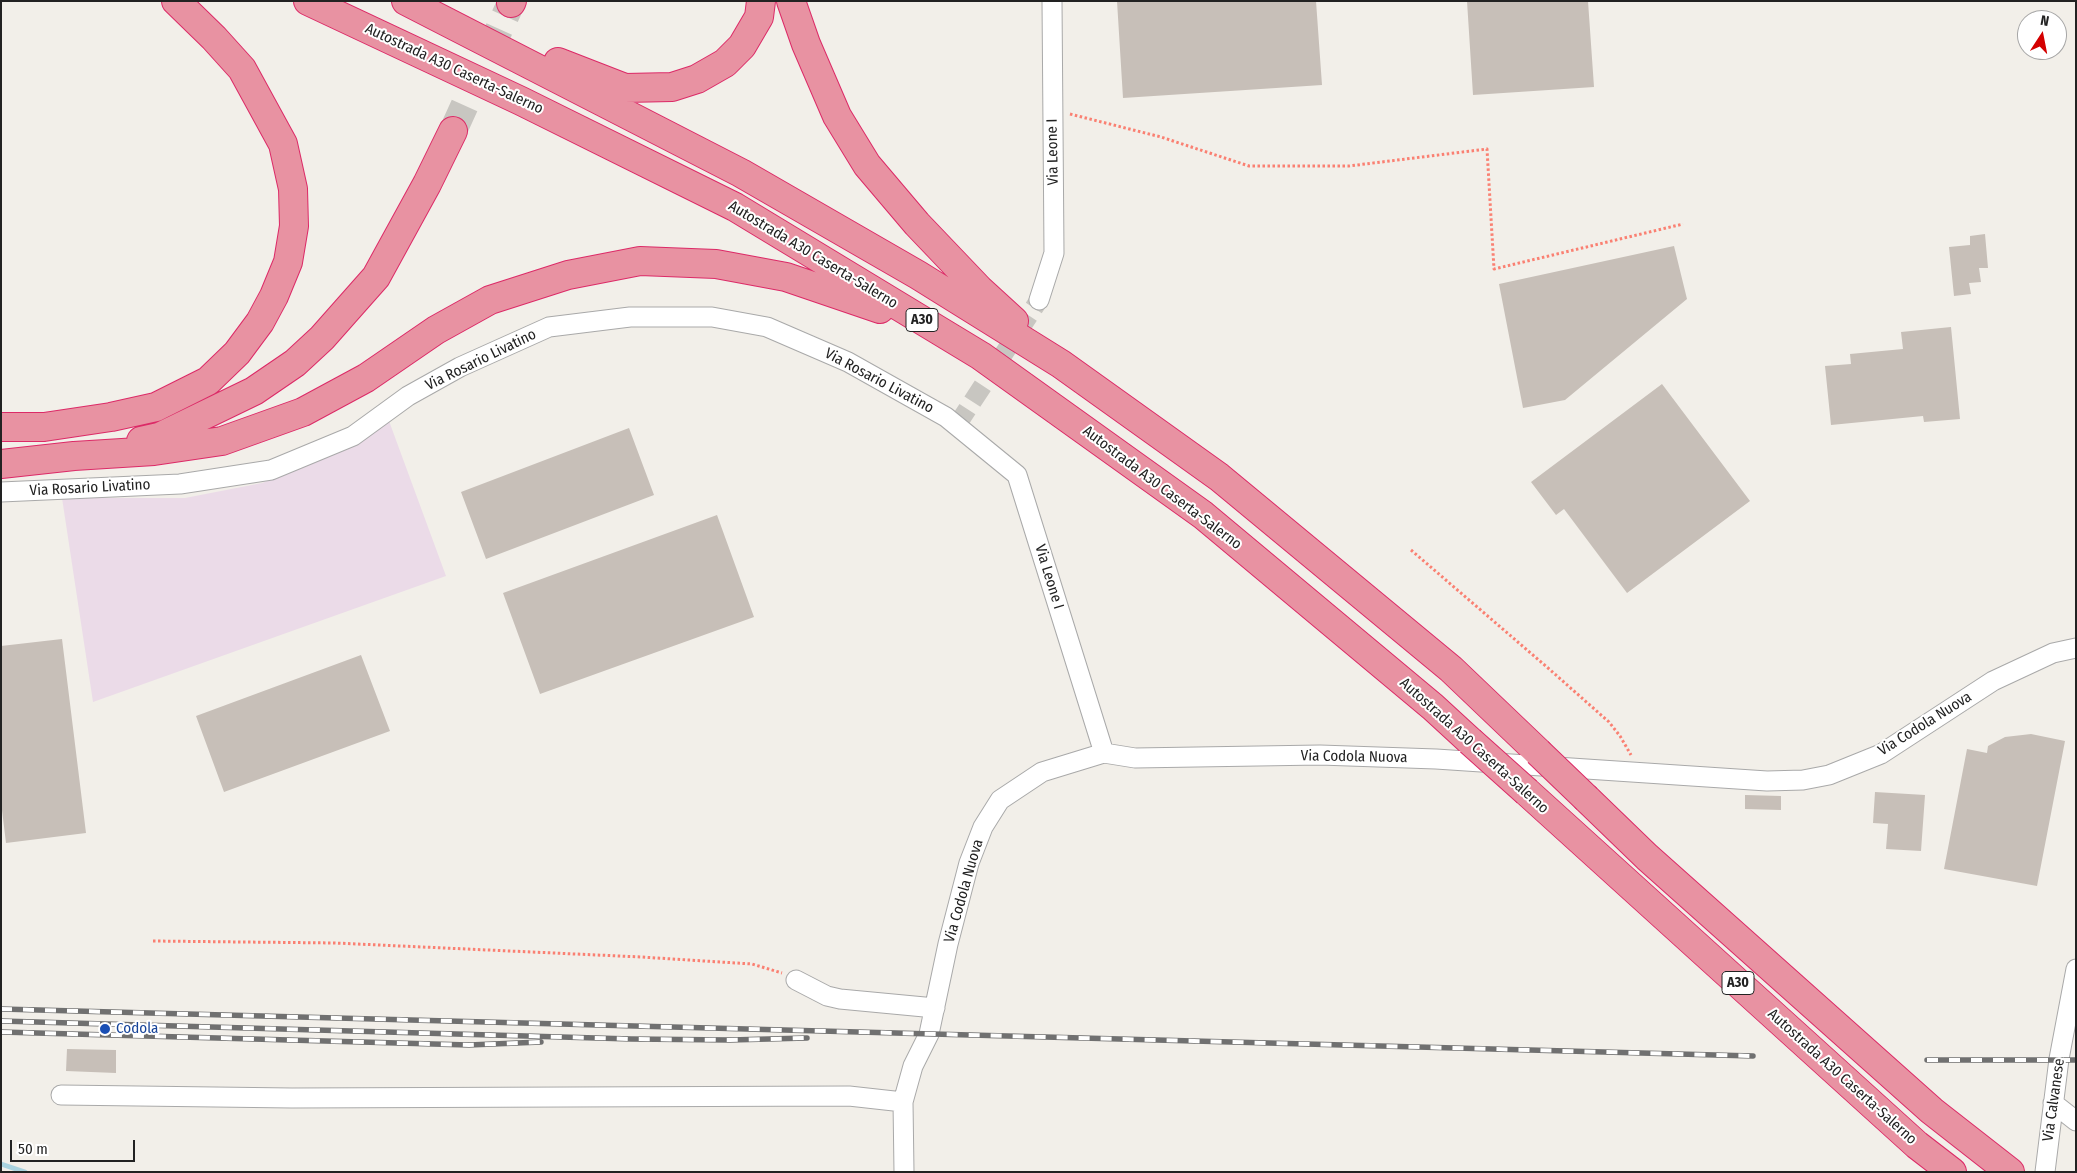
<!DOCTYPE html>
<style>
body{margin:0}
#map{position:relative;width:2077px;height:1173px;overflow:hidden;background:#f2efe9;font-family:"Fira Sans Condensed",sans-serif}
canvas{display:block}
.frame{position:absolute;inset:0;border:2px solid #222;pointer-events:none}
.north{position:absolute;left:2017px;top:10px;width:50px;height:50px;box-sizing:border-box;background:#fff;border:1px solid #a7a7a7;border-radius:50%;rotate:11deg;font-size:14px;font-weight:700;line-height:20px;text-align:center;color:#222}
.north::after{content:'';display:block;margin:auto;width:18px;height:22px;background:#d40000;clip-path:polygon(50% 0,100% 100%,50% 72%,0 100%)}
.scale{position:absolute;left:10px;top:1140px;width:125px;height:22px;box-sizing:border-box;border:2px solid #222;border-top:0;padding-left:6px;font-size:15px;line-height:18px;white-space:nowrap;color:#222;-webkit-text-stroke:4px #fff;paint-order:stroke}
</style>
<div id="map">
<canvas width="2077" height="1173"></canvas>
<div class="frame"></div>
<div class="north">N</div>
<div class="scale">50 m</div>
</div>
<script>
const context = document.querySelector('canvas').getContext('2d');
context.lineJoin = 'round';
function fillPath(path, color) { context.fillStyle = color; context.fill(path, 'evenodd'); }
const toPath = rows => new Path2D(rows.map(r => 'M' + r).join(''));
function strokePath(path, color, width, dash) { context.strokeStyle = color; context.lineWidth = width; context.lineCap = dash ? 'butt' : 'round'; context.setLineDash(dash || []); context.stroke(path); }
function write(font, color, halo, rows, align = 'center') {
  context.font = font + ' "Fira Sans Condensed",sans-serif'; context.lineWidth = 4; context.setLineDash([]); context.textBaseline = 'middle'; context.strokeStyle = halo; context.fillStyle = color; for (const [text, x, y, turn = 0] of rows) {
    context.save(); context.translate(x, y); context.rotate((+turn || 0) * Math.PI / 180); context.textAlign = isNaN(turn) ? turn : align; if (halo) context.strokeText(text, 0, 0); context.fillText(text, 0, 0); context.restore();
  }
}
fillPath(toPath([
 [389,421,446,576,93,702,62,498,185,498,262,483,348,449]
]), '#ebdbe8');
strokePath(toPath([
 [1,1164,25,1172]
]), '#aad3df', 5);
fillPath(toPath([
 [1117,1,1316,1,1322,85,1123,98],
 [1467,1,1588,1,1594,87,1473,95],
 [1985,234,1988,268,1979,268,1981,282,1969,283,1971,294,1954,296,1949,247,1970,245,1970,236],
 [1674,246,1687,299,1565,400,1523,408,1499,284],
 [1951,327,1960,419,1924,422,1923,416,1831,425,1825,366,1851,364,1850,354,1903,349,1901,332],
 [1662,384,1750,501,1627,593,1564,509,1556,515,1531,482],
 [629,428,654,495,486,559,461,492],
 [717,515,754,617,540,694,503,593],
 [62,639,86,833,6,843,1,802,1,646],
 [361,655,390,731,224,792,196,716],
 [2031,734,2065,741,2037,886,1944,869,1967,749,1987,753,1988,746,2005,737],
 [1875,792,1925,795,1921,851,1886,849,1888,824,1873,823],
 [1745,795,1781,796,1781,810,1745,809],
 [67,1049,116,1050,116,1073,66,1071]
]), '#c7bfb8');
strokePath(toPath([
 [957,425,1039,300]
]), '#c8c6c1', 19, [19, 9]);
strokePath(toPath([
 [453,131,511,3]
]), '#c8c6c1', 28, [28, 14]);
const minor = toPath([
 [1039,300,1054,253,1052,1],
 [1,492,180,484,271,470,353,436,408,396,460,367,549,327,630,317,712,317,767,327,848,362,946,417,1017,475,1104,753],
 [796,980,827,996,840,999,935,1008],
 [61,1095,292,1098,849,1096,903,1102],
 [2053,1103,2076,1121],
 [904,1172,903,1102,913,1066,929,1034,948,944,969,863,983,827,1000,800,1042,772,1104,753,1135,758,1320,755,1436,759,1767,781,1803,780,1829,775,1881,754,1993,681,2053,653,2076,648],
 [2045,1172,2059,1059,2076,969]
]);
const motorway = toPath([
 [308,1,521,101,735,207,981,356,1203,515,1433,707,1470,741],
 [406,1,741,173,918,275,1061,364,1219,477,1451,669,1538,752],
 [791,1,806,44,837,116,867,165,917,224,979,289,1014,321],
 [511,3,512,1],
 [558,62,625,88,672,87,697,79,725,63,742,46,759,17,761,1],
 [1,427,44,427,111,417,156,407,208,381,237,353,260,322,274,296,288,262,294,226,293,189,283,144,242,69,214,38,176,1],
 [141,441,159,437,254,391,295,363,322,338,376,277,427,184,453,131],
 [1,464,74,456,154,451,222,441,303,412,366,378,436,330,490,300,568,275,640,261,716,264,786,277,880,309],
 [1527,792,1917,1145,1952,1172],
 [1587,799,1647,857,1932,1111,2010,1172]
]);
strokePath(minor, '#a9a9a9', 21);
strokePath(motorway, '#dc2a67', 30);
strokePath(toPath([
 [1070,114,1161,137,1249,166,1349,166,1487,149,1494,269,1683,224],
 [1411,550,1548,668,1609,722,1620,736,1631,755],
 [153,941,335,943,641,957,752,964,782,973]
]), '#fa8072', 3, [2.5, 2.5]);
strokePath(minor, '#fff', 19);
strokePath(motorway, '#e892a2', 28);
const rail = toPath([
 [1,1009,1753,1056],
 [1,1021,631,1039,730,1040,807,1038],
 [1,1032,469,1045,541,1042],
 [1927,1060,2076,1060]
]);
strokePath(rail, '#707070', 5.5);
strokePath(rail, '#fff', 4, [11]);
const motorwayBridge = toPath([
 [1470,741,1527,792],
 [1538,752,1587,799]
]);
strokePath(motorwayBridge, '#dc2a67', 30, []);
strokePath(motorwayBridge, '#e892a2', 28);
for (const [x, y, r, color] of [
 [105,1029,6,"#1a4fb4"]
]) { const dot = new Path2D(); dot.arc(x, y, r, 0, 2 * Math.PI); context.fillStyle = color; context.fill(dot); strokePath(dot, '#fff', 2); }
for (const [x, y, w] of [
 [922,320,32],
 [1738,983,32]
]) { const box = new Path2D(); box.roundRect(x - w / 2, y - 11.5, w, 23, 4); context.fillStyle = '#fff'; context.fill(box); strokePath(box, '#222', 1); }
write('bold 14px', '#222', null, [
 ["A30",922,320],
 ["A30",1738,983]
]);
write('15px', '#222', '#fff', [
 ["Autostrada A30 Caserta-Salerno",454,69,25],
 ["Via Leone I",1053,152,-91],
 ["Autostrada A30 Caserta-Salerno",813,255,31],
 ["Via Rosario Livatino",481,360,-26],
 ["Via Rosario Livatino",879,381,28],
 ["Via Rosario Livatino",90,488,-3],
 ["Autostrada A30 Caserta-Salerno",1162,488,37],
 ["Via Leone I",1049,577,73],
 ["Via Codola Nuova",1925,724,-32],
 ["Autostrada A30 Caserta-Salerno",1474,746,42],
 ["Via Codola Nuova",1354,757,1],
 ["Via Codola Nuova",964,891,-74],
 ["Autostrada A30 Caserta-Salerno",1842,1077,42],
 ["Via Calvanese",2054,1100,-82]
]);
write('15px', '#164399', '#fff', [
 ["Codola",116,1029]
], 'left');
</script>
